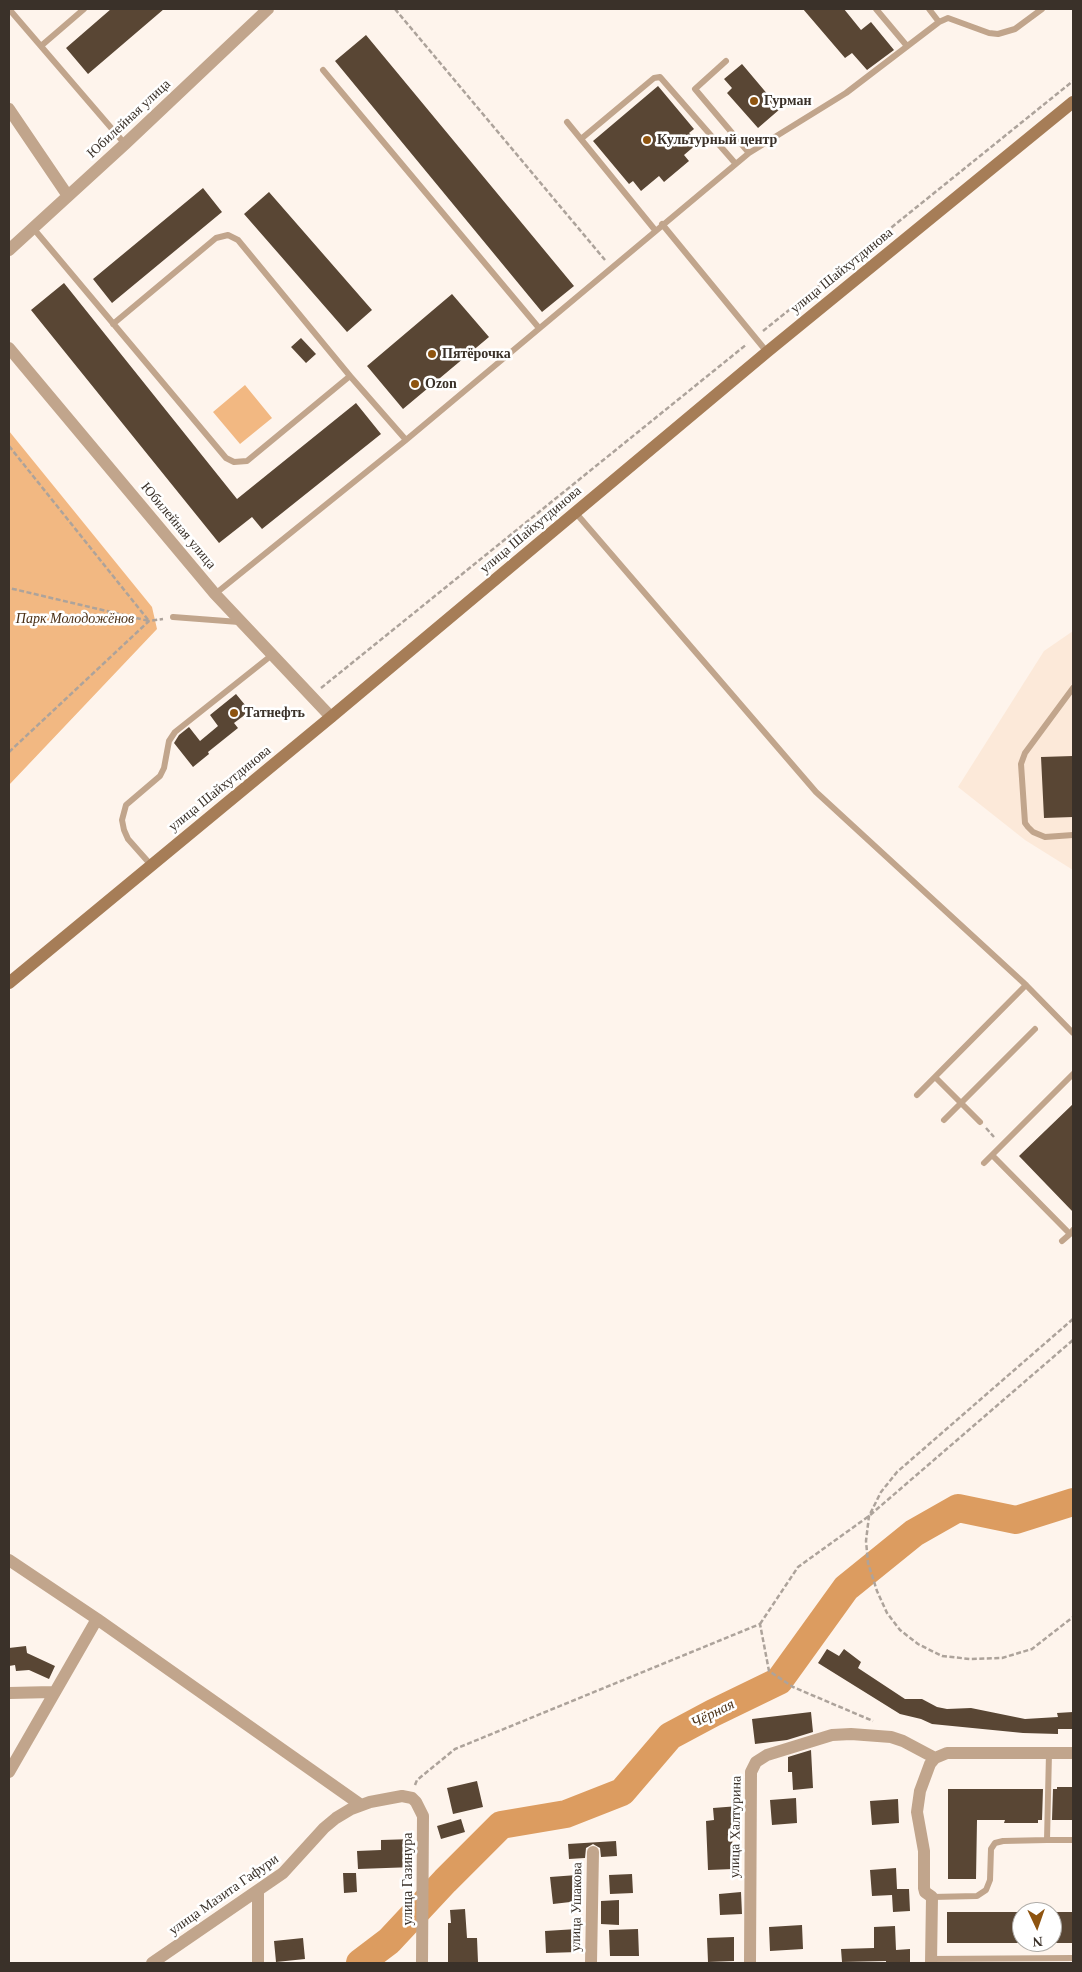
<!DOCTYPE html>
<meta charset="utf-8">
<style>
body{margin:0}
#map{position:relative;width:1082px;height:1972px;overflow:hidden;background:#fef4ec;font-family:Georgia,serif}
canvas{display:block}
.frame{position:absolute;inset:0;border:10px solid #3a3129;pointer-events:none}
.north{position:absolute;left:1012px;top:1902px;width:50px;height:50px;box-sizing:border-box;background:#fff;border:1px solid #b0ada9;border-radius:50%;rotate:177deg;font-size:14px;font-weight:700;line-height:20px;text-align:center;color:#3a3129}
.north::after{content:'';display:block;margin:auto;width:18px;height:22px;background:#8e5410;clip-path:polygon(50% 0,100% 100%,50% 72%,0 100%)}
</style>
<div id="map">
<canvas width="1082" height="1972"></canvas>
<div class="frame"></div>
<div class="north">N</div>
</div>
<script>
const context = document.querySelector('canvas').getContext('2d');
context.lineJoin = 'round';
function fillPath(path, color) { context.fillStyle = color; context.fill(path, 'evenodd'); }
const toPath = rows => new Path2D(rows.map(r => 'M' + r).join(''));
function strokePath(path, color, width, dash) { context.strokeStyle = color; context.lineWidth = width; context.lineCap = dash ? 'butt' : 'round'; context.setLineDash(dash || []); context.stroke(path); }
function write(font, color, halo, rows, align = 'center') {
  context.font = font + ' Georgia,serif'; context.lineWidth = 5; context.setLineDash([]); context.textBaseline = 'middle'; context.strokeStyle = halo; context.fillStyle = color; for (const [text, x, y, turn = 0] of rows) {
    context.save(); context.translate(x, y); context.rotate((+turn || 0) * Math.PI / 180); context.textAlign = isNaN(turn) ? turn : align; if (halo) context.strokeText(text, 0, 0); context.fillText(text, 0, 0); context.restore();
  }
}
fillPath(toPath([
 [1073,631,1073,870,1025,840,958,787,1044,651]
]), '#fce9d9');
fillPath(toPath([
 [245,385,272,418,240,444,213,412],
 [9,431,152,607,157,629,9,785]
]), '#f2b882');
strokePath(toPath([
 [360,1963,389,1941,445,1881,501,1825,566,1814,622,1792,670,1736,713,1713,779,1681,846,1588,914,1533,958,1508,1016,1520,1073,1502]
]), '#dc9c60', 28);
fillPath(toPath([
 [111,9,164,9,88,74,66,48],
 [803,9,844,9,861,30,871,22,894,50,867,70,852,53,845,58],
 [366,35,574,286,542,312,335,61],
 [742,64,780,109,758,128,727,93,732,88,724,79],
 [658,86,694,129,689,133,698,143,684,155,689,161,664,182,659,176,641,191,633,181,629,184,593,141],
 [203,188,222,212,112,303,93,279],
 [269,192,372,310,347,332,244,214],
 [64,283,237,499,356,403,381,434,262,529,252,517,219,543,31,310],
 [452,294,489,337,403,409,367,366],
 [301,338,316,354,306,363,291,347],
 [236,694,250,711,234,723,238,728,208,752,209,754,193,767,174,743,179,735,189,727,200,741,218,726,210,715],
 [1073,756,1073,817,1044,818,1041,757],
 [1073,1104,1073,1212,1019,1156],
 [26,1646,27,1653,55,1666,49,1679,29,1670,16,1671,15,1665,9,1666,9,1648],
 [827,1649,839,1656,844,1649,861,1662,858,1668,905,1699,922,1699,937,1707,947,1709,971,1708,1025,1719,1058,1717,1057,1713,1073,1712,1073,1729,1058,1729,1058,1734,1023,1733,932,1724,921,1719,900,1714,818,1663],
 [811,1712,813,1732,787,1740,755,1744,752,1719],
 [811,1750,813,1788,793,1790,792,1772,788,1772,788,1757],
 [477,1781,483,1807,453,1814,447,1788],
 [1057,1787,1073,1787,1073,1820,1052,1820,1053,1789,1057,1789],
 [948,1789,1043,1789,1042,1820,1038,1820,1038,1823,1004,1823,1005,1820,977,1820,976,1879,948,1879],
 [796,1798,797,1823,772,1825,770,1800],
 [898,1799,899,1823,872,1825,870,1801],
 [739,1806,740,1829,732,1829,733,1869,708,1870,706,1821,714,1820,713,1808],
 [461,1819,465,1832,441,1839,437,1826],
 [413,1839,414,1867,358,1869,357,1851,381,1850,381,1840],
 [616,1841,617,1856,601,1857,600,1848,593,1844,586,1848,585,1858,569,1859,568,1844],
 [896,1868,897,1889,909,1889,910,1911,893,1912,892,1895,872,1896,870,1870],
 [343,1873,356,1873,357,1892,344,1893],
 [632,1874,633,1893,610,1894,609,1875],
 [577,1875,579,1901,553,1904,550,1877],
 [741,1892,742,1914,720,1915,719,1894],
 [619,1900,619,1925,601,1924,601,1901],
 [465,1909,467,1938,477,1938,478,1962,448,1962,448,1923,451,1923,450,1910],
 [947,1912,1022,1912,1022,1943,947,1943],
 [1052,1912,1073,1912,1073,1943,1052,1943],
 [802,1925,803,1949,770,1951,769,1927],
 [895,1926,896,1950,910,1949,910,1963,886,1962,886,1961,842,1962,841,1949,874,1948,874,1927],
 [577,1929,578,1952,546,1953,545,1931],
 [638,1929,639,1956,610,1956,609,1930],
 [734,1937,734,1961,708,1962,707,1938],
 [303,1938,305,1959,276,1962,274,1941]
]), '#594634');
strokePath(toPath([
 [395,9,605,260],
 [763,331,1073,81],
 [9,446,149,621,9,588],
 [321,688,747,344],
 [9,752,149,621,163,619],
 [986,1128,994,1137],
 [1073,1319,897,1472,881,1492,869,1516,866,1541,868,1563,877,1591,887,1613,900,1630,918,1644,942,1656,970,1659,1002,1658,1032,1649,1073,1617],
 [760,1624,798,1567,869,1516,1073,1340],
 [415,1785,417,1780,455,1749,760,1624,769,1671,793,1687,873,1721]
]), '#ada39b', 2.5, [5, 2.5]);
strokePath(toPath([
 [9,9,125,144],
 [876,9,907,46],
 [929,9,939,22],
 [41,46,84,9],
 [726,61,695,89,749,153],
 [323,70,539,328],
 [567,122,655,230],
 [581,139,654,78,660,77,735,163],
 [662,224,767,352],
 [33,228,226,458,234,462,247,461,350,376,406,440],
 [113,324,216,238,228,235,238,240,350,376],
 [575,512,816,792,1026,985,1073,1033],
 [215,594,406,440,749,153,846,93,939,22,948,18,989,33,998,34,1015,29,1042,9],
 [173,617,239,622],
 [1073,688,1025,753,1021,764,1025,823,1028,827,1033,832,1045,837,1073,835],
 [151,865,128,839,124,830,122,820,126,805,160,776,164,768,169,741,175,732,272,655],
 [1073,1074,992,1155,1070,1234,1073,1230],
 [935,1077,980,1122],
 [917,1095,1026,985],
 [944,1120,1035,1029],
 [984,1163,992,1155],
 [1062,1241,1070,1234],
 [1049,1753,1047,1840,1073,1840],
 [932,1897,977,1896,986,1890,990,1880,991,1849,995,1843,1003,1841,1047,1840],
 [931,1959,1073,1958]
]), '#c1a58c', 6);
strokePath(toPath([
 [9,109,68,196],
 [9,250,125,144,268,9],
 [9,348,215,594,331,717],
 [9,1560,97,1619,361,1805],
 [9,1693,53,1692],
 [9,1772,97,1619],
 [258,1891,258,1963],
 [152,1963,283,1873,324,1828,336,1818,351,1809,370,1802,402,1796,412,1798,416,1802,423,1816,422,1963],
 [591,1963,593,1852],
 [750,1963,751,1772,756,1762,767,1755,832,1735,851,1734,891,1737,903,1741,935,1758],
 [931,1963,932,1897,925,1892,924,1888,924,1851,917,1812,920,1791,930,1764,935,1758,947,1753,1073,1753]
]), '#c1a58c', 12);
strokePath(toPath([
 [9,983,331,717,767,352,1073,102]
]), '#a67d57', 12);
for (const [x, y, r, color] of [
 [754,101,5,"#8e5410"],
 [647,140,5,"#8e5410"],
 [432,354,5,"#8e5410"],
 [415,384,5,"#8e5410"],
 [234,713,5,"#8e5410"]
]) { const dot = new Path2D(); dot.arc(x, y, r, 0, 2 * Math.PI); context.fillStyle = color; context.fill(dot); strokePath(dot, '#fff', 2); }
write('bold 14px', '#3a3129', '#fff', [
 ["Гурман",764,101],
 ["Культурный центр",657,140],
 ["Пятёрочка",442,354],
 ["Ozon",425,384],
 ["Татнефть",244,713]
], 'left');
write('14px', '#3a3129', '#fff', [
 ["Юбилейная улица",129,119,-43],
 ["улица Шайхутдинова",842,271,-39],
 ["Юбилейная улица",178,526,50],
 ["улица Шайхутдинова",531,530,-40],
 ["улица Шайхутдинова",220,789,-39],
 ["улица Халтурина",736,1827,-89],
 ["улица Газинура",408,1879,-90],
 ["улица Мазита Гафури",224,1895,-35],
 ["улица Ушакова",577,1907,-89]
]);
write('italic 14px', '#492e14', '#fff', [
 ["Парк Молодожёнов",75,619]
]);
write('italic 15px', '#4f341a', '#fff', [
 ["Чёрная",713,1714,-27]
]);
</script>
